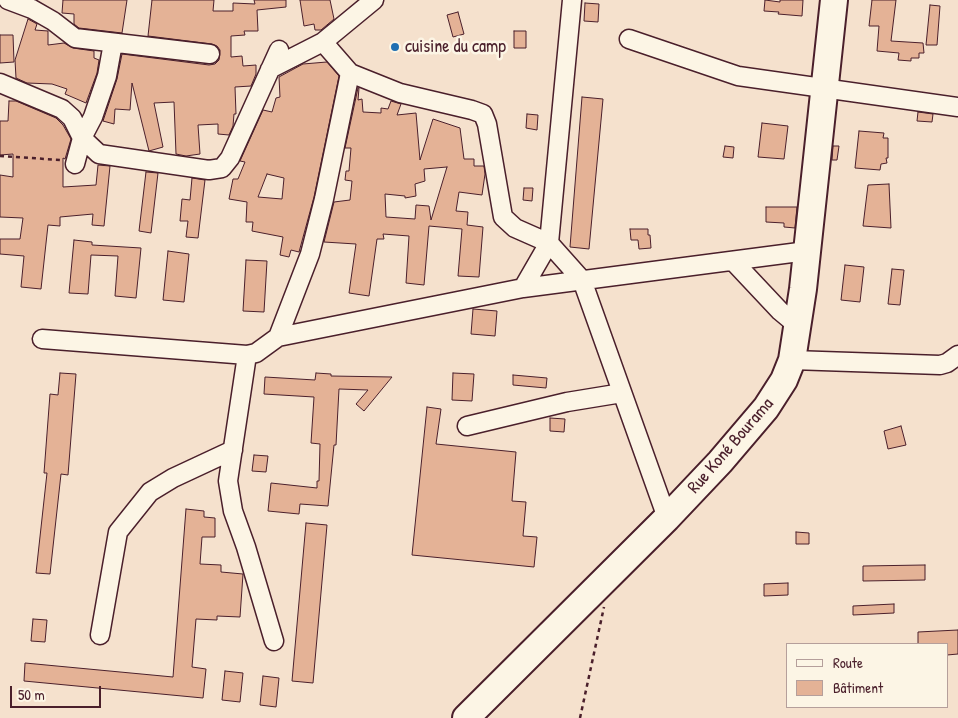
<!DOCTYPE html>
<meta charset="utf-8">
<style>
body{margin:0}
#map{position:relative;width:958px;height:718px;overflow:hidden;background:#f5e1cd;font-family:"Patrick Hand",sans-serif}
canvas{display:block}
.legend{position:absolute;left:786px;top:643px;width:162px;height:65px;box-sizing:border-box;background:#fcf5e5;border:1px solid #b59f9b;margin:0;padding:6px 9px;list-style:none;font-size:15px;color:#4a1f2b}
.legend li{display:flex;align-items:center;gap:10px;height:25px}
.legend b{width:25px;border:1px solid #b59f9b}
.scale{position:absolute;left:10px;top:686px;width:91px;height:22px;box-sizing:border-box;border:2px solid #4a1f2b;border-top:0;padding-left:6px;font-size:15px;line-height:18px;white-space:nowrap;color:#4a1f2b;-webkit-text-stroke:4px #fcf5e5;paint-order:stroke}
</style>
<div id="map">
<canvas width="958" height="718"></canvas>
<ul class="legend">
<li><b style="height:6px;background:#fcf5e5"></b>Route</li>
<li><b style="height:14px;background:#e4b296"></b>Bâtiment</li>
</ul>
<div class="scale">50 m</div>
</div>
<script>
const context = document.querySelector('canvas').getContext('2d');
context.lineJoin = 'round';
function fillPath(path, color) { context.fillStyle = color; context.fill(path, 'evenodd'); }
const toPath = rows => new Path2D(rows.map(r => 'M' + r).join(''));
function strokePath(path, color, width, dash) { context.strokeStyle = color; context.lineWidth = width; context.lineCap = dash ? 'butt' : 'round'; context.setLineDash(dash || []); context.stroke(path); }
function write(font, color, halo, rows, align = 'center') {
  context.font = font + ' "Patrick Hand",sans-serif'; context.lineWidth = 5; context.setLineDash([]); context.textBaseline = 'middle'; context.strokeStyle = halo; context.fillStyle = color; for (const [text, x, y, turn = 0] of rows) {
    context.save(); context.translate(x, y); context.rotate((+turn || 0) * Math.PI / 180); context.textAlign = isNaN(turn) ? turn : align; if (halo) context.strokeText(text, 0, 0); context.fillText(text, 0, 0); context.restore();
  }
}
const building = toPath([
 [63,0,127,0,122,33,79,28,74,24,74,14,62,13,63,0],
 [152,0,214,0,213,11,233,11,233,3,255,4,254,0,286,0,286,7,257,10,258,31,244,31,245,35,231,36,231,57,242,56,243,66,256,65,256,74,251,86,235,87,236,114,234,114,233,126,229,135,218,134,218,124,198,125,200,154,186,156,176,154,174,102,154,103,163,147,149,151,132,83,130,110,115,109,114,124,103,121,117,79,122,54,209,65,215,64,219,60,220,50,217,46,212,44,148,36,152,0],
 [300,0,330,0,334,19,321,30,315,30,314,24,304,26,300,0],
 [765,0,780,2,780,0,803,0,802,16,778,14,779,12,764,11,765,0],
 [872,0,896,0,891,41,923,43,924,53,919,53,919,58,911,58,911,61,898,60,899,53,877,51,879,26,869,26,872,0],
 [585,3,599,4,598,22,584,21,585,3],
 [930,5,940,6,937,45,926,45,930,5],
 [458,12,464,34,453,37,447,15,458,12],
 [28,19,37,24,35,30,48,31,48,45,64,43,73,48,94,51,94,58,99,60,97,73,86,103,65,94,67,89,52,84,27,83,16,78,15,60,28,19],
 [514,31,526,31,526,48,514,48,514,31],
 [0,35,13,35,14,62,0,63,0,35],
 [327,62,339,76,314,197,299,252,291,250,289,257,280,255,283,237,252,231,253,222,246,222,247,202,229,199,233,179,238,179,245,162,240,161,263,110,272,112,276,98,280,97,279,77,303,64,327,62],
 [267,174,284,178,282,199,258,197,267,174],
 [358,88,359,88,358,100,362,99,363,112,381,113,381,108,388,109,391,101,401,104,397,115,416,113,420,160,433,119,460,128,464,159,474,159,474,166,484,166,485,174,482,195,459,192,456,211,468,212,467,225,483,227,479,277,458,276,462,229,429,226,424,285,406,283,409,236,383,234,384,239,377,239,369,296,349,293,356,244,324,242,334,202,350,200,352,181,345,180,346,171,349,171,351,148,345,148,358,88],
 [447,167,431,220,429,206,416,205,415,219,386,217,385,194,405,196,405,198,416,196,415,184,425,181,424,169,447,167],
 [582,97,603,99,589,249,570,247,582,97],
 [9,101,16,101,56,118,63,125,71,139,65,159,63,158,63,187,96,185,98,165,110,166,104,226,92,225,93,214,60,217,60,226,48,225,41,289,21,287,24,256,0,254,0,239,20,239,23,218,0,217,0,175,13,177,13,154,0,155,0,121,8,121,9,101],
 [918,112,933,114,932,122,917,121,918,112],
 [527,114,538,115,537,130,526,128,527,114],
 [762,123,788,126,784,159,758,157,762,123],
 [859,131,884,133,883,138,888,138,888,158,886,158,887,163,881,164,880,170,855,168,859,131],
 [725,146,734,147,733,158,723,157,725,146],
 [833,146,839,146,837,160,832,160,833,146],
 [146,172,158,173,151,233,139,231,146,172],
 [192,178,205,180,198,238,186,237,188,221,180,221,182,199,190,200,192,178],
 [889,184,891,228,863,226,868,185,889,184],
 [524,188,533,188,532,201,523,200,524,188],
 [766,207,797,207,795,228,784,227,784,223,766,222,766,207],
 [630,229,648,229,648,235,650,235,651,248,639,249,638,240,631,240,630,229],
 [74,240,92,242,92,245,141,248,136,298,115,296,118,256,91,255,88,294,69,293,74,240],
 [168,251,189,254,184,302,163,300,168,251],
 [246,260,267,261,264,312,243,311,246,260],
 [845,265,864,267,860,302,841,300,845,265],
 [892,269,904,270,900,305,888,304,892,269],
 [473,309,497,311,495,336,471,334,473,309],
 [60,373,76,374,68,475,61,474,50,574,36,573,47,473,44,473,50,394,58,395,60,373],
 [316,373,331,374,331,376,392,377,364,411,356,404,368,390,339,389,336,445,334,445,328,506,300,504,299,514,268,511,271,483,317,488,317,481,319,481,320,444,311,443,314,397,264,394,265,377,315,380,316,373],
 [453,373,474,374,472,401,452,400,453,373],
 [513,375,547,378,546,388,513,385,513,375],
 [427,407,441,409,436,444,516,452,512,501,526,502,523,536,537,537,534,567,412,555,427,407],
 [550,418,565,419,564,432,550,431,550,418],
 [901,426,906,445,888,449,884,431,901,426],
 [254,455,268,456,266,472,252,471,254,455],
 [186,509,204,511,204,517,215,518,215,537,202,537,200,564,221,565,221,572,243,574,240,617,217,616,217,620,196,619,192,667,206,669,203,698,24,681,25,663,173,677,186,509],
 [306,523,327,525,313,683,292,681,306,523],
 [796,532,809,533,809,544,796,544,796,532],
 [925,565,925,580,863,581,863,566,925,565],
 [788,583,788,595,764,596,764,584,788,583],
 [894,604,894,613,853,615,853,606,894,604],
 [33,619,47,620,45,642,31,641,33,619],
 [958,630,958,654,947,655,947,644,918,644,918,632,958,630],
 [225,671,243,673,240,702,222,700,225,671],
 [263,676,279,678,276,707,260,705,263,676]
]);
fillPath(building, '#e4b296');
strokePath(building, '#4a1f2b', 1);
const minor = toPath([
 [8,0,32,9,53,21,75,38,210,54],
 [572,0,549,243,582,280,667,518],
 [629,39,738,76,958,107],
 [323,42,350,73,400,93,472,110,483,114,487,124,503,217,515,228,549,243,523,288],
 [270,69,323,42,374,0],
 [0,83,62,109,72,118,82,138],
 [82,138,93,117,107,76,113,43],
 [75,164,82,138,99,154,209,170,222,168,230,158,279,50],
 [733,261,780,311,798,326],
 [278,337,310,254,324,199,350,73],
 [42,339,247,355,256,353,278,337,523,288,807,251],
 [247,355,228,481,233,511,246,547,274,641],
 [792,360,940,365,947,363,958,355],
 [467,426,567,402,622,393],
 [100,635,118,532,150,492,173,478,233,450]
]);
const highway = toPath([
 [466,718,667,518,720,462,766,408,784,380,792,360,803,289,834,0]
]);
strokePath(minor, '#4a1f2b', 21);
strokePath(highway, '#4a1f2b', 30);
strokePath(toPath([
 [0,156,61,160],
 [580,718,604,607]
]), '#4a1f2b', 2.5, [4, 4]);
strokePath(minor, '#fcf5e5', 18);
strokePath(highway, '#fcf5e5', 26);
for (const [x, y, r, color] of [
 [395,47,5,"#1f6fb2"]
]) { const dot = new Path2D(); dot.arc(x, y, r, 0, 2 * Math.PI); context.fillStyle = color; context.fill(dot); strokePath(dot, '#fcf5e5', 2); }
write('18px', '#4a1f2b', '#fcf5e5', [
 ["cuisine du camp",405,47]
], 'left');
write('18px', '#4a1f2b', '#fcf5e5', [
 ["Rue Koné Bourama",731,446,-49]
]);
</script>
